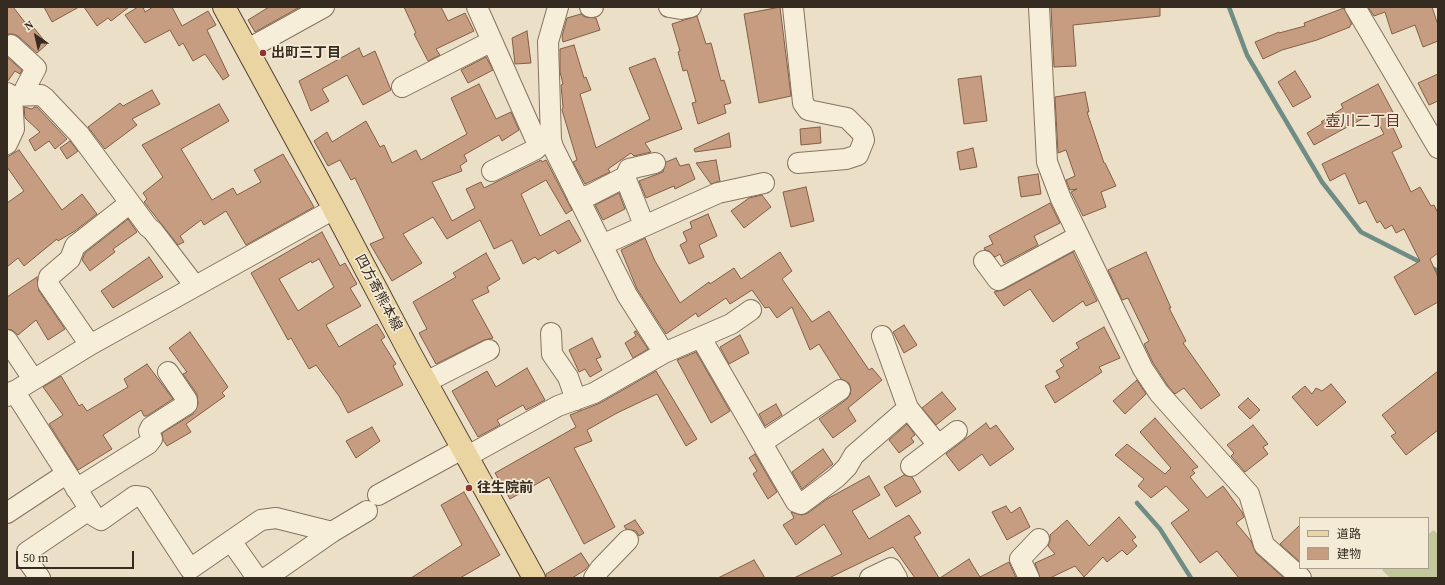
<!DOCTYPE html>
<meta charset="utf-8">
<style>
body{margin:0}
#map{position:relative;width:1445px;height:585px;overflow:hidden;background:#ebe0c7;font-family:"Source Serif 4","Noto Sans JP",serif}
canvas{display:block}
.frame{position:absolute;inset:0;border:8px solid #362b20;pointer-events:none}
.legend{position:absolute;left:1299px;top:517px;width:130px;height:52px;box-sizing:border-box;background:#f3ebd6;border:1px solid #a79e8d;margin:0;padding:5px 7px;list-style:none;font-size:12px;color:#362b20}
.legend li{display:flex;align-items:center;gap:8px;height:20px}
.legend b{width:20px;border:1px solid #a79e8d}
.north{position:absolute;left:16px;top:16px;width:40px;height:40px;-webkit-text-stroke:3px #f3ebd6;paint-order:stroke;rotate:326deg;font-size:11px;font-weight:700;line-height:16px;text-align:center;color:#362b20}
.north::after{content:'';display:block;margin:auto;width:14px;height:18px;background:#362b20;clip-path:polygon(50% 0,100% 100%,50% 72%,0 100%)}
.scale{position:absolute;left:16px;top:551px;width:118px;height:18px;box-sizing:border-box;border:2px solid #362b20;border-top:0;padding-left:5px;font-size:12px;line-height:14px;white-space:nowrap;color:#362b20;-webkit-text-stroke:3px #f3ebd6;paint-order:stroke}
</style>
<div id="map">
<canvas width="1445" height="585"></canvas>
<div class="frame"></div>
<ul class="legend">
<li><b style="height:5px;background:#ead4a2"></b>道路</li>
<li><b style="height:11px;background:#c69d80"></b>建物</li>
</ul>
<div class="north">N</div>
<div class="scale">50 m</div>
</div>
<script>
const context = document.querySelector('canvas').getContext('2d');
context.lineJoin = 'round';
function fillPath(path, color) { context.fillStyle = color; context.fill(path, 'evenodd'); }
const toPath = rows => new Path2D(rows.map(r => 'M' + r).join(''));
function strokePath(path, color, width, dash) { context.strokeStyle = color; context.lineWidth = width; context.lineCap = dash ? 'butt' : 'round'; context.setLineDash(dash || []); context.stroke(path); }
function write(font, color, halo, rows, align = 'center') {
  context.font = font + ' "Source Serif 4","Noto Sans JP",serif'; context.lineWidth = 3.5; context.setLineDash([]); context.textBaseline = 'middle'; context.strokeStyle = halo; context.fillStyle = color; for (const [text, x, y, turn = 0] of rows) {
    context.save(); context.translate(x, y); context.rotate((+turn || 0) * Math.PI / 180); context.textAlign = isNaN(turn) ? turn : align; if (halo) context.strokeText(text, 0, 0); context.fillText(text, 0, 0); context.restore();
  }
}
fillPath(toPath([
 [1434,530,1438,535,1438,578,1390,578,1382,570,1384,568,1428,568,1428,534]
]), '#c3c89b');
strokePath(toPath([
 [1229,7,1247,55,1322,182,1361,232,1424,264],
 [1430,267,1438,271],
 [1137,503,1160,529,1191,578]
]), '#6f8d85', 4.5);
const building = toPath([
 [7,7,13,7,31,30,34,28,47,44,37,53,18,36,13,34,7,34,7,7],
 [44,7,79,7,52,22,44,7],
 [84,7,129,7,111,21,108,18,97,26,84,7],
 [138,7,143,7,145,12,153,7,172,7,182,26,208,11,216,25,207,30,229,76,223,80,205,54,193,61,183,43,179,46,170,30,145,43,125,15,138,7],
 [269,7,300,7,255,32,248,20,269,7],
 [404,7,441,7,448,21,465,13,474,31,436,49,440,55,428,61,414,34,416,33,404,7],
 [780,7,791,96,759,103,744,14,780,7],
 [1051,7,1160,7,1160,16,1073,25,1076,66,1054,67,1051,7],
 [1368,7,1432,7,1438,25,1438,41,1423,47,1415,25,1392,34,1385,12,1374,16,1368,7],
 [1344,8,1352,24,1350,25,1350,27,1317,40,1282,50,1263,59,1255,42,1279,32,1279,33,1305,26,1304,23,1344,8],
 [581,14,585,17,596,18,600,30,563,42,562,36,567,18,581,14],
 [697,16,706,44,711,43,721,81,724,80,731,103,724,105,726,113,698,124,692,103,696,102,687,70,683,71,678,52,680,51,672,24,697,16],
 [527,31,531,63,515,64,512,38,527,31],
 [574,45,584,78,586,77,591,90,580,94,596,148,650,119,629,68,655,58,682,129,645,143,651,152,634,156,631,153,608,169,610,172,585,184,573,162,577,160,562,110,563,107,561,85,563,84,560,72,560,49,574,45],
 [359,48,363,57,375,51,391,90,363,105,347,75,322,89,329,101,311,111,299,81,359,48],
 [7,57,22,70,20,74,15,71,7,82,7,57],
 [486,57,493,70,468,83,461,70,486,57],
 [1295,71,1311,97,1293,107,1278,82,1295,71],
 [1438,74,1438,101,1429,105,1418,83,1438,74],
 [981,76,987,121,964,124,958,79,981,76],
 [479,84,496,119,511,112,519,130,502,141,499,135,464,155,467,161,460,166,462,171,432,182,452,221,475,208,466,189,481,182,484,188,541,160,542,162,546,160,572,210,566,214,546,180,521,194,540,236,569,220,581,241,558,254,555,250,538,260,535,257,523,264,512,240,494,249,480,220,447,239,433,217,403,234,422,263,392,281,370,244,384,238,355,178,351,180,340,160,328,166,314,141,327,132,332,142,366,121,380,147,384,145,392,163,416,150,421,160,467,134,451,98,479,84],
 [1378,84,1394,114,1388,117,1402,147,1392,152,1411,192,1420,187,1431,206,1434,205,1438,213,1438,253,1430,259,1438,277,1438,302,1415,315,1394,277,1420,261,1404,229,1396,233,1392,225,1385,229,1380,221,1377,223,1366,201,1359,204,1345,173,1330,181,1322,164,1384,134,1373,113,1314,145,1307,133,1323,123,1321,122,1343,108,1341,104,1378,84],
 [152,90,160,104,132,119,137,125,105,149,88,127,120,103,123,106,152,90],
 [1085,92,1089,112,1087,112,1104,163,1105,163,1116,186,1101,192,1106,207,1083,216,1071,192,1077,189,1070,190,1066,180,1075,176,1066,150,1058,153,1055,97,1085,92],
 [219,104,229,121,181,149,212,200,233,188,237,195,261,182,254,170,283,154,314,207,246,245,226,211,204,225,201,220,180,236,184,242,178,245,144,202,147,199,143,193,163,177,142,145,219,104],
 [24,107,32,109,34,107,37,107,67,139,55,149,49,141,35,151,29,140,40,132,25,118,24,107],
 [820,127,821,143,801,145,800,129,820,127],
 [729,133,731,147,695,152,694,149,729,133],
 [70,141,78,151,67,159,60,148,70,141],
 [973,148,977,167,960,170,957,152,973,148],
 [19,150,62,210,82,194,97,214,75,231,58,241,57,239,24,266,18,258,7,267,7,203,24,191,7,167,7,157,19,150],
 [676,158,680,166,689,164,695,179,675,189,674,186,646,198,639,181,663,172,666,162,676,158],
 [716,160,720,181,711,184,696,163,716,160],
 [1038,174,1041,194,1021,197,1018,177,1038,174],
 [806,187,814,221,791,227,783,192,806,187],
 [619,193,625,209,603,220,595,205,619,193],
 [762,195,771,207,744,228,731,211,749,198,762,195],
 [1050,203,1060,223,1034,236,1038,245,1004,263,1000,254,995,257,989,251,985,250,984,248,993,244,989,236,1050,203],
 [708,214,717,236,699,245,704,257,689,264,680,245,687,241,683,232,692,228,690,222,708,214],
 [128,219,137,232,113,249,115,252,90,271,82,260,85,253,128,219],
 [322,232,340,266,345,263,357,284,350,288,361,306,326,325,339,347,377,324,385,337,381,340,396,364,393,366,403,385,348,413,339,396,316,365,309,369,291,338,288,340,251,273,322,232],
 [319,259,334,287,298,311,279,279,311,261,312,263,319,259],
 [645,238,655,261,680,303,709,282,710,284,734,268,741,279,780,252,792,271,782,279,812,322,829,311,869,370,872,368,882,380,848,408,856,421,833,438,819,419,847,399,850,395,851,389,849,383,841,379,819,344,810,350,792,307,777,318,769,307,765,308,752,290,730,304,726,298,698,317,696,313,666,334,637,289,621,250,645,238],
 [1073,252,1097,301,1086,306,1083,301,1053,322,1030,289,1004,306,994,292,1003,290,1073,252],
 [1146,252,1171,308,1169,308,1186,341,1183,343,1220,395,1201,409,1184,388,1175,394,1168,386,1153,363,1144,344,1149,341,1128,298,1122,300,1108,270,1146,252],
 [486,253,500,279,487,287,489,292,472,300,493,338,484,340,436,364,419,333,427,329,413,302,456,277,453,273,486,253],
 [149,257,163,277,113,308,101,291,149,257],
 [37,277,39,291,65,329,48,340,36,320,18,335,12,330,7,329,7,297,37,277],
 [904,325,917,345,904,353,893,332,904,325],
 [1104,327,1120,358,1099,367,1102,372,1055,403,1045,386,1060,378,1056,371,1064,366,1060,360,1079,348,1076,343,1104,327],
 [636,331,648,349,633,358,625,343,636,336,634,332,636,331],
 [190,332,228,387,222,393,225,396,186,424,191,432,167,446,163,440,162,433,193,414,198,404,197,394,183,374,187,372,169,348,190,332],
 [740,335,749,353,729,364,720,347,740,335],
 [592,338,601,357,596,359,602,370,590,377,585,369,579,372,569,350,592,338],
 [696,352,730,411,711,423,677,360,696,352],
 [147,364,173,399,147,416,144,416,141,410,103,435,112,449,78,470,49,424,63,415,43,387,61,376,79,406,82,404,87,411,128,387,124,379,147,364],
 [527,368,545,400,526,410,523,405,497,420,500,425,478,437,452,391,487,371,496,387,527,368],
 [656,371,697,439,686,446,657,394,617,413,587,430,592,441,574,448,615,527,584,544,549,477,510,499,495,473,576,427,570,415,600,403,656,371],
 [1438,371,1438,430,1406,455,1391,436,1396,433,1382,415,1438,371],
 [1137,380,1146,394,1125,414,1113,401,1137,380],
 [1331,384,1346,402,1317,426,1292,397,1305,386,1312,394,1316,388,1322,391,1331,384],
 [942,392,956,409,936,425,922,408,942,392],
 [1248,398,1260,410,1250,419,1238,407,1248,398],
 [776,404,782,415,765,426,759,414,776,404],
 [1155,418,1198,467,1192,470,1195,473,1190,477,1207,498,1223,486,1242,512,1244,517,1236,523,1251,541,1256,553,1284,578,1239,578,1217,551,1200,563,1171,523,1189,510,1166,486,1151,498,1138,486,1144,479,1115,455,1127,444,1165,474,1171,468,1140,432,1155,418],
 [986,423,990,429,996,425,1014,449,990,466,982,454,959,471,946,454,986,423],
 [907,424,915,435,911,438,914,442,899,453,889,440,907,424],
 [1253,425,1268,444,1263,447,1268,454,1245,472,1231,456,1234,453,1227,445,1253,425],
 [372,427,380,441,356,458,346,441,372,427],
 [823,449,833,464,802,489,792,472,823,449],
 [755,454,777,492,768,499,753,474,757,471,749,458,755,454],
 [904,475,912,477,921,492,896,507,884,487,904,475],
 [869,476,880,495,852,511,869,539,909,515,921,533,914,537,939,578,915,578,893,547,829,578,794,578,842,554,824,524,796,545,783,525,794,518,791,512,802,515,808,513,827,499,869,476],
 [464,492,500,555,460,578,411,578,462,545,441,505,464,492],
 [1006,506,1011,513,1020,507,1030,527,1007,540,992,512,1006,506],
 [1119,517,1136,537,1132,540,1137,546,1127,555,1122,550,1107,562,1103,557,1084,577,1075,566,1050,578,1040,578,1035,563,1055,554,1048,546,1050,541,1050,535,1067,520,1089,546,1119,517],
 [635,520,644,533,639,536,636,531,626,529,624,526,635,520],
 [1300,525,1300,562,1280,544,1300,525],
 [581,553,589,565,585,570,572,578,546,578,546,574,581,553],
 [969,559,980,577,1009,562,1016,578,940,578,969,559],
 [754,560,765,578,718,578,754,560]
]);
fillPath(building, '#c69d80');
strokePath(building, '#825e46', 1);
const minor = toPath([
 [477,7,535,138,542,143],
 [558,7,548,42,551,140,553,147,627,295,664,353],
 [590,7,593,7],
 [669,7,681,9,691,7],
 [793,7,803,103,808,110,847,118,862,133,864,140,858,155,846,159,798,163],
 [1039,7,1047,162,1061,199,1143,369,1159,393,1249,494,1264,545,1301,578],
 [1355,7,1438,148],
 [11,45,36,68,25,89,25,95],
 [248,49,324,7],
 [402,87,492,41],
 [7,93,12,96,41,95,45,98,79,134,148,227,153,231,195,286],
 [7,144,14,129,12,96],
 [492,171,536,149,542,143,551,140],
 [625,177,644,225],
 [578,198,590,195,625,177,629,169,655,163],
 [602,245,718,193,764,183],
 [984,261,998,280,1079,236],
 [551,333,552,354,568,377,576,400],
 [882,336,908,408,938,445],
 [701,338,796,502,801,504,836,478,847,467,854,455,908,408],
 [7,340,33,379],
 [90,345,48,284,49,277,70,259,75,246,130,203],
 [426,382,489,350],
 [14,391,94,516,101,520,135,496,143,497,190,569,261,520,276,518,332,532],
 [7,396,90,345,334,209],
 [763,442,840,390],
 [466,457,558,406,594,393,664,353,731,324,751,310],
 [911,466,957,431],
 [76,489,148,444,152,439,149,431,151,427,187,404,187,400,168,372],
 [378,495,462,449],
 [7,513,66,474],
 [231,541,257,578],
 [40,578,27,560,27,552,89,510],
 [266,578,332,532,367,511],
 [594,578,600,569,628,540],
 [870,578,891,568,897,578],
 [1029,578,1020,559,1039,539]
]);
const major = toPath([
 [224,7,334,209,411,355,534,578]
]);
strokePath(minor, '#85735e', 22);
strokePath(major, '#534131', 24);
strokePath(minor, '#f6eed9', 20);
strokePath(major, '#ead4a2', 22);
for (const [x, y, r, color] of [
 [263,53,4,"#8f3333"],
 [469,488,4,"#8f3333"]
]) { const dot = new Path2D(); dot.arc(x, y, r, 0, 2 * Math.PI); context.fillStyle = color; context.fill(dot); strokePath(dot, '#f3ebd6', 1.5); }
write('bold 14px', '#362b20', '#f3ebd6', [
 ["出町三丁目",271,53],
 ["往生院前",477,488]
], 'left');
write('14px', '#362b20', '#f3ebd6', [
 ["四方寄熊本線",378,293,62]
]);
write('15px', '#5f3023', '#f3ebd6', [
 ["壺川二丁目",1363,122]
]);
</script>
